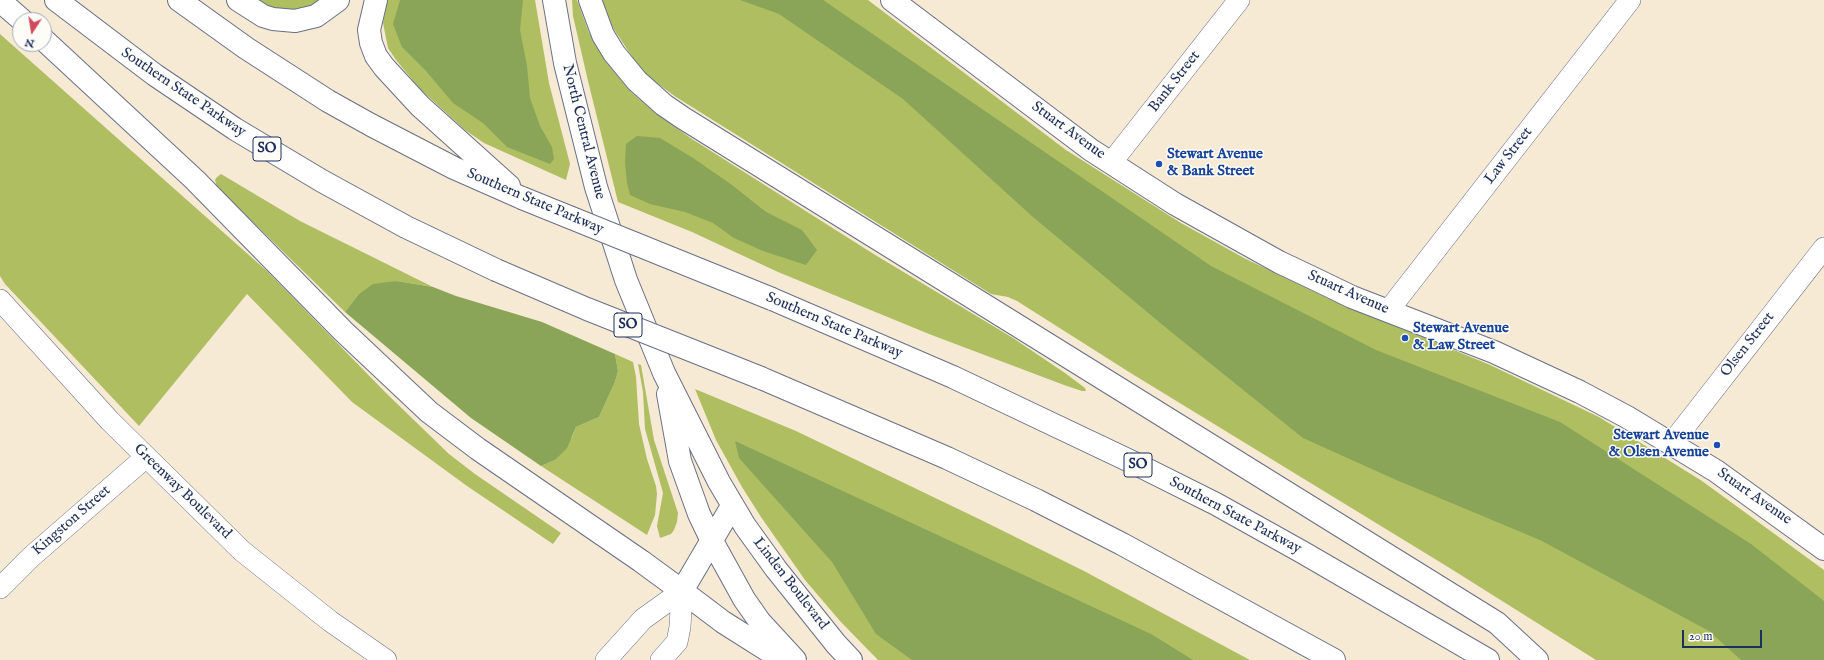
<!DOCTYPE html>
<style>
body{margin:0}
#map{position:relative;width:1824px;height:660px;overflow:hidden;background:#f6ead5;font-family:"IM FELL English",serif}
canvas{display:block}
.north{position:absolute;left:12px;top:12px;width:40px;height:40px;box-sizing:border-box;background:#fdfcf7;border:1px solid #a3aaba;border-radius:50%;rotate:192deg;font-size:11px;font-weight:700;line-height:16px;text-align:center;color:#1b2f5e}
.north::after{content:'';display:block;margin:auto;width:14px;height:18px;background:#d1495b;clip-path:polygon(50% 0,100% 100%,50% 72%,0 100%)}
.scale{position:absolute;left:1682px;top:630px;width:80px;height:18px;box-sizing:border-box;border:2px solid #1b2f5e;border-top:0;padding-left:5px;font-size:12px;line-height:14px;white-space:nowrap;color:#1b2f5e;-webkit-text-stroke:3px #fdfcf7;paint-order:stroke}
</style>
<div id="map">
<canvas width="1824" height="660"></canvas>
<div class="north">N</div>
<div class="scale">20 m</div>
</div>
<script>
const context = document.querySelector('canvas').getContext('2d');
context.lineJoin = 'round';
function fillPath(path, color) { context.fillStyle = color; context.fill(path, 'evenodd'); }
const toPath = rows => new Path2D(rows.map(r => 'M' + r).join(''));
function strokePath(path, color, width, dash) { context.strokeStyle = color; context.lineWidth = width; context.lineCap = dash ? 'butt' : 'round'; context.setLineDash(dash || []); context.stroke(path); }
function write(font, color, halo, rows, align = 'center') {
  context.font = font + ' "IM FELL English",serif'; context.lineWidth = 3; context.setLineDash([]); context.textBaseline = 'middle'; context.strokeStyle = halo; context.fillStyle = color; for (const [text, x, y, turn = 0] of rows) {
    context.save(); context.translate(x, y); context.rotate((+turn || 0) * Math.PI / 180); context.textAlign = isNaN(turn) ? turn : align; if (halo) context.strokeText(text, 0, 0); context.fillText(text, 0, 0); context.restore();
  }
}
fillPath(toPath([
 [252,0,325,0,306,10,278,12],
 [387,0,535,0,549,83,570,164,566,180,484,143,465,130,420,89,396,60,388,48,383,23],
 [572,0,577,0,589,33,608,64,632,93,654,112,692,139,872,253,1013,338,1065,373,1085,388,1086,391,1082,391,1064,385,929,334,778,272,692,232,618,202,588,81,573,16],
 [601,0,868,0,1066,150,1181,223,1244,258,1329,299,1488,364,1599,417,1702,481,1824,570,1824,660,1596,660,1448,567,1129,372,1017,301,1008,297,991,294,676,97,650,78,637,64,615,31,606,15],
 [0,34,268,272,385,392,449,454,475,474,561,533,553,544,467,486,352,402,247,294,139,426,5,284,0,276],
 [221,174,300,221,433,287,397,281,358,295,345,312,217,187,215,180,217,177],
 [615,354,633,362,636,377,639,424,647,459,656,486,657,494,655,515,647,535,541,466,555,460,572,437,576,427,599,417,615,382,618,371],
 [638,364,641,365,654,440,678,513,677,522,674,530,671,534,660,538,657,526,663,493,645,429,643,392],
 [695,389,796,431,979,519,1084,571,1250,660,878,660,840,621,805,580,761,517,742,487,716,440]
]), '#aebe61');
fillPath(toPath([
 [400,0,523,0,520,30,527,66,530,98,540,126,552,147,554,159,550,164,507,147,483,123,453,103,426,71,402,47,393,24],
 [740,0,823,0,1211,266,1376,350,1560,422,1751,544,1824,601,1824,660,1741,660,1709,631,1540,540,1394,479,1303,438,1170,331,1033,217,903,99,779,14],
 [637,136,660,138,693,158,732,185,766,212,802,230,817,250,806,265,763,251,734,238,713,223,685,212,650,204,630,195,627,183,625,163,626,144],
 [397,281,433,287,456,296,542,322,615,354,618,371,615,382,599,417,576,427,567,448,555,460,541,466,471,418,345,312,358,295,373,284],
 [735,441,1151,634,1193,660,912,660,876,634,832,562,739,458]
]), '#8aa557');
const street = toPath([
 [1111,163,1239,0],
 [0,300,110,421,242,551,330,621,386,660],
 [1388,311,1630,0],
 [1672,443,1824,248],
 [0,588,31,557,146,457],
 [606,660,643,619,682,591],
 [661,660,677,642,680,627,682,591]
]);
const secondary = toPath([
 [554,0,565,63,596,187,626,280,664,373,719,482,745,526,776,569,836,644,851,660],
 [892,0,1091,150,1175,204,1279,262,1317,280,1352,297,1494,352,1580,392,1627,417,1716,471,1824,549],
 [668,394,680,461,699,514,712,541,744,599,760,622,795,660],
 [732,506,682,591,723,622,783,660]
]);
const highway = toPath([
 [56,0,155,75,235,129,322,181,406,227,496,270],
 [179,0,246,48,328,101,371,125,454,168,522,198],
 [238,0,263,16,273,19,295,21,316,16,338,0],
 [376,0,369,30,371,43,376,56,384,67,420,106,509,186],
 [590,0,603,35,614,53,637,81,664,105,683,118,1497,623,1537,660],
 [0,1,22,20],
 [44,40,195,180,343,331,429,412,478,449,641,561,682,591],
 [772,299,953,377,1132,462,1216,504,1302,552,1488,660],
 [761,378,947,458,1036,500,1122,544,1334,660]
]);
strokePath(street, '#687088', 22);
strokePath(secondary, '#687088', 24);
strokePath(highway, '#687088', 24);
strokePath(street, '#fff', 21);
strokePath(secondary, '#fff', 22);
strokePath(highway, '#fff', 22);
const highwayBridge = toPath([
 [522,198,772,299],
 [496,270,587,309,761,378]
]);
strokePath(highwayBridge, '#687088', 24, []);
strokePath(highwayBridge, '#fff', 22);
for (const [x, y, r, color] of [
 [1159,164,4,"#1a4fb4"],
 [1405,338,4,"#1a4fb4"],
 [1717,445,4,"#1a4fb4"]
]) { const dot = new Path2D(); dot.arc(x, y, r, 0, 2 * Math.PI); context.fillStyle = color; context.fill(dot); strokePath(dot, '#fdfcf7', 1.5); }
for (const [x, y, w] of [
 [267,149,28],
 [628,325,28],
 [1138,465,28]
]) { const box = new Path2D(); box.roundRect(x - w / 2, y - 12, w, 24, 3); context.fillStyle = '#fdfcf7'; context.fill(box); strokePath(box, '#1b2f5e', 1); }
write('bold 14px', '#1b2f5e', null, [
 ["SO",267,149],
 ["SO",628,325],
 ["SO",1138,465]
]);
write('15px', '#1b2f5e', '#fdfcf7', [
 ["Bank Street",1175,82,-52],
 ["Southern State Parkway",183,93,34],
 ["Stuart Avenue",1068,131,36],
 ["North Central Avenue",583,132,76],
 ["Law Street",1509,156,-52],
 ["Southern State Parkway",535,202,23],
 ["Stuart Avenue",1348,293,24],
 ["Southern State Parkway",834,326,23],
 ["Olsen Street",1748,345,-52],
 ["Greenway Boulevard",182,492,44],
 ["Stuart Avenue",1754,497,35],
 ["Southern State Parkway",1235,516,28],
 ["Kingston Street",72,521,-41],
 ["Linden Boulevard",790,584,52]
]);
write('bold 15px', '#164399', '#fdfcf7', [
 ["Stewart Avenue",1167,155],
 ["& Bank Street",1167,172],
 ["Stewart Avenue",1413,329],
 ["& Law Street",1413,346],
 ["Stewart Avenue",1709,436,"right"],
 ["& Olsen Avenue",1709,453,"right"]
], 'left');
</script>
